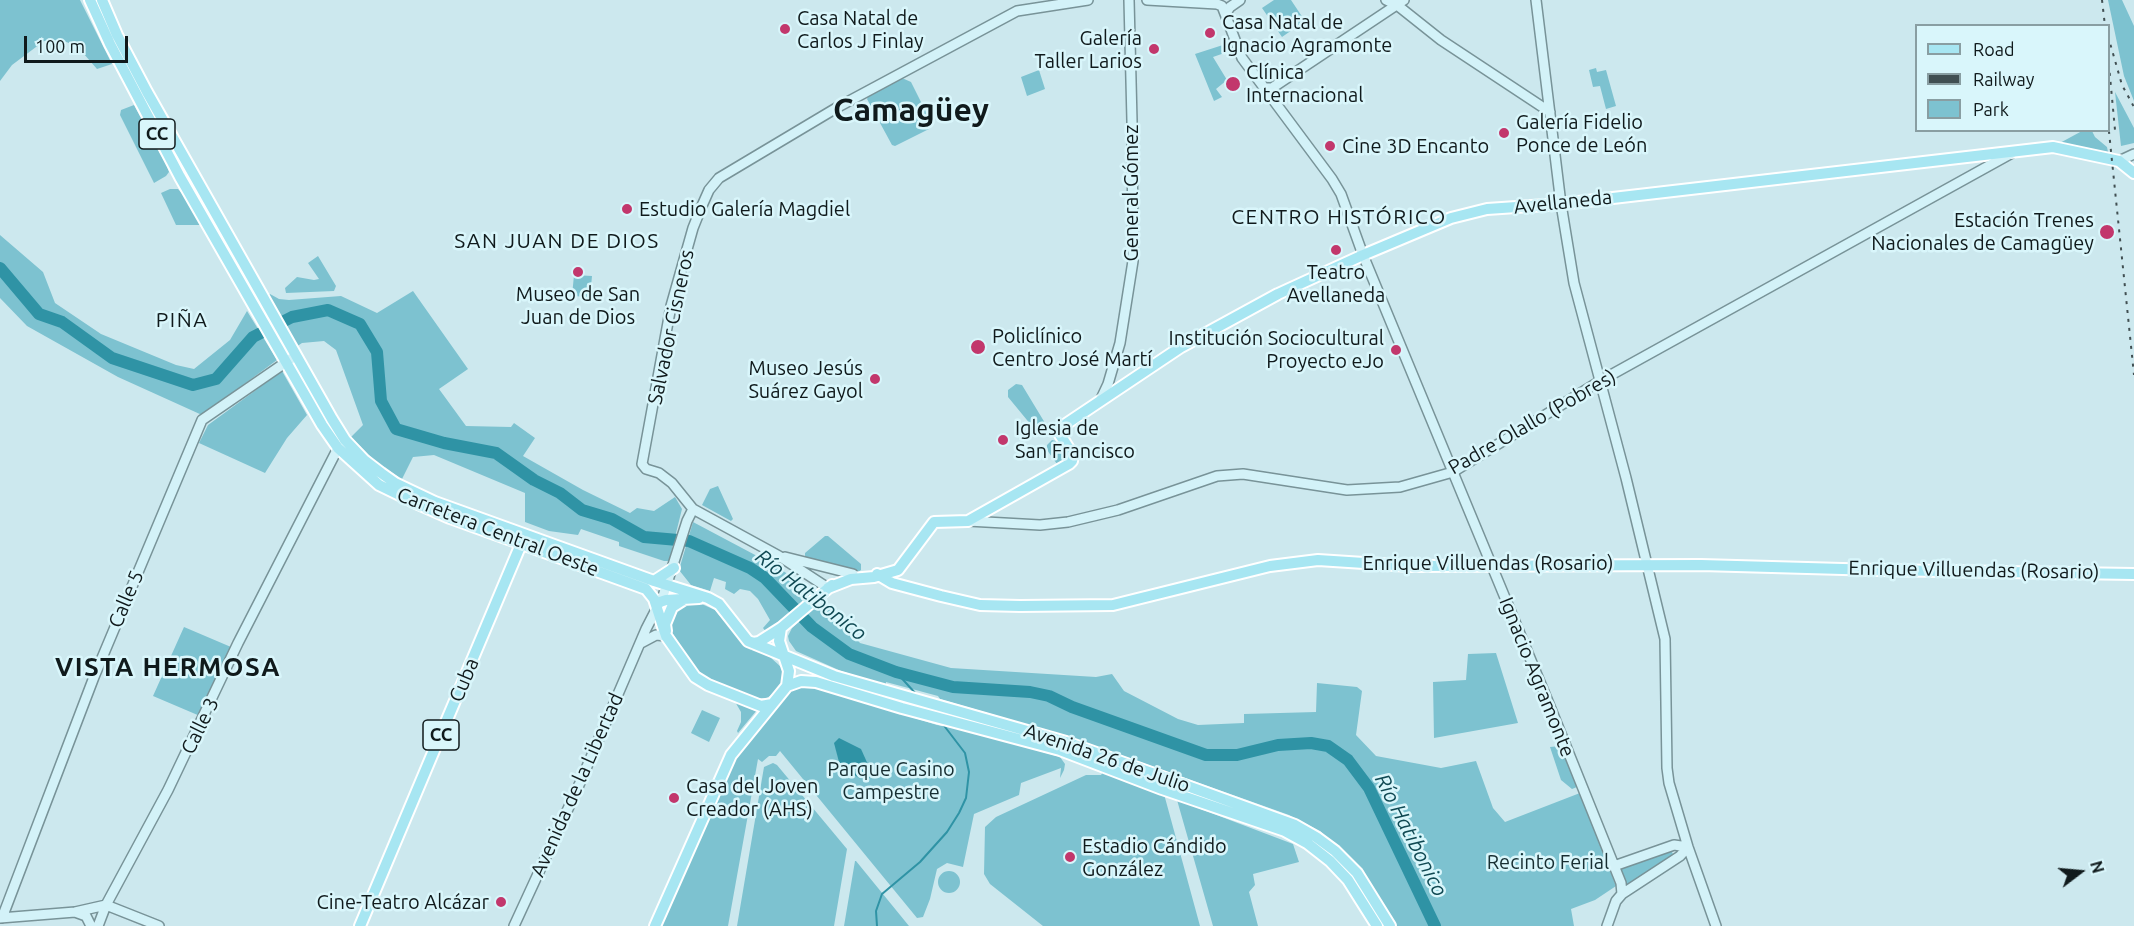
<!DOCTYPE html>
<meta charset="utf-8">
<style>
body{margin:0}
#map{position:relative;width:2134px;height:926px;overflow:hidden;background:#cce8ee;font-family:Ubuntu,sans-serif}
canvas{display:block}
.legend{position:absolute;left:1915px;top:24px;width:195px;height:108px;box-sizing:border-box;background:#d9f6fb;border:2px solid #899ea2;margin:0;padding:8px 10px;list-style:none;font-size:18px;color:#101a1c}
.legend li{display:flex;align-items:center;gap:12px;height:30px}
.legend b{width:30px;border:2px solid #899ea2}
.north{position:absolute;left:2050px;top:842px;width:60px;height:60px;-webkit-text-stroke:4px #d9f6fb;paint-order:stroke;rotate:74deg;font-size:16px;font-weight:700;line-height:24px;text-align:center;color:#101a1c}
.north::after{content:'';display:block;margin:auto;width:21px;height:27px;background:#101a1c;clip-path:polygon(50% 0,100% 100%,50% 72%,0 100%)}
.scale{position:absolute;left:24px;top:36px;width:104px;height:27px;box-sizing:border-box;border:3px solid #101a1c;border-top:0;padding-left:8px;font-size:18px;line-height:21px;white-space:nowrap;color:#101a1c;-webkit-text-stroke:4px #d9f6fb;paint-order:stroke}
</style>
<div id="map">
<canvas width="2134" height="926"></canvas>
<ul class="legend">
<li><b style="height:8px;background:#a7e6f2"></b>Road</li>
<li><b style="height:8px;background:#414f52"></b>Railway</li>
<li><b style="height:16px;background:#7dc2d0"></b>Park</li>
</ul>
<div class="north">N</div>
<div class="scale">100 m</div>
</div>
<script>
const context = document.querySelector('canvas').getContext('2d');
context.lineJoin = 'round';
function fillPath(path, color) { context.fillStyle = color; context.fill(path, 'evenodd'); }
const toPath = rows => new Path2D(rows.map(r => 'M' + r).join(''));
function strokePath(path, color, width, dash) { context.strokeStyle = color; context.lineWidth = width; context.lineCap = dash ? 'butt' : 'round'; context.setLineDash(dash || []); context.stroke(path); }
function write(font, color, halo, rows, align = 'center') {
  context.font = font + ' Ubuntu,sans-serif'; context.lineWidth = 5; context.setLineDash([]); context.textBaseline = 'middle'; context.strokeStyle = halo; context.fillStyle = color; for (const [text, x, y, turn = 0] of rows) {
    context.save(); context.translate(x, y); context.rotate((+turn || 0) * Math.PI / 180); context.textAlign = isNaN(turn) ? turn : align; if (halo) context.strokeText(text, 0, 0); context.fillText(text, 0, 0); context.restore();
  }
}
fillPath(toPath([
 [0,0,80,0,112,64,97,69,77,46,61,40,44,41,12,65,0,81],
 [1274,0,1291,0,1305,21,1282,37,1262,8],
 [2108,0,2122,0,2134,26,2134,101,2124,76],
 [1226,44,1229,44,1233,50,1213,57,1227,80,1216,89,1222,97,1214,101,1195,54],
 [1596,68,1597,72,1606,70,1616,106,1606,109,1600,86,1593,87,1589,70],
 [1039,70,1045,89,1027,96,1021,77],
 [902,78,911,82,932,124,929,129,895,146,892,145,867,99,869,95],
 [2115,92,2134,128,2134,143,2121,146],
 [134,105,167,166,169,172,166,176,154,183,120,115,121,110],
 [2082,131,2092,131,2095,137,2107,147,2108,152,2058,144],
 [170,189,178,189,182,193,202,225,176,225,161,193],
 [0,235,43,272,55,303,101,334,176,365,194,369,230,340,247,311,277,360,202,415,118,377,27,326,0,298],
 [318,256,336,286,334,291,286,293,285,288,297,277,314,280,319,279,308,263],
 [574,275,592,276,590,297,572,296],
 [413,291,468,369,439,389,466,426,511,427,514,423,535,438,523,456,583,490,630,513,637,508,654,511,675,497,682,509,669,561,664,561,619,546,619,542,581,529,578,535,549,531,525,522,525,493,434,455,413,457,402,479,378,464,351,437,363,425,336,350,324,341,302,343,296,347,268,296,270,294,279,299,289,300,341,296,377,313],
 [282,371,307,415,287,438,265,473,199,443,208,425],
 [1016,384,1022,385,1045,423,1044,430,1036,431,1008,397,1008,390],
 [1052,440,1056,441,1067,456,1066,460,1061,464,1057,464,1047,450,1047,445],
 [718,486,733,519,731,521,702,505,710,489],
 [693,522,774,565,815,592,767,633,763,628,770,620,758,599,750,591,740,589,734,594,725,589,726,582,714,578,710,591,691,585,679,570],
 [825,536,828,536,861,564,861,570,858,572,805,559,805,553],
 [823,600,860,643,951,668,1096,677,1112,674,1124,691,1178,719,1198,725,1244,723,1244,714,1316,712,1317,683,1357,687,1362,691,1356,735,1376,756,1441,768,1476,761,1493,808,1505,822,1580,793,1616,886,1595,900,1571,909,1574,926,1396,926,1364,877,1346,855,1320,831,1289,815,1073,738,940,699,938,696,886,682,886,685,841,671,796,651,789,641,788,636,792,628],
 [693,602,704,605,715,610,745,646,770,657,781,667,784,672,782,683,774,693,767,698,753,698,706,677,696,669,671,631,669,622,673,613,686,603],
 [184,627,231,647,200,716,153,696],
 [1496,653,1518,723,1434,738,1433,682,1466,680,1468,654],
 [802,685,815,687,937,725,970,731,1060,757,1065,764,1064,770,1060,778,1061,768,1021,783,1019,795,974,814,963,867,947,863,937,869,930,899,923,917,917,918,780,751,776,756,769,756,762,762,758,759,728,926,661,926,697,843,739,753,792,689],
 [734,700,757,710,738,733,737,731,741,722,741,712],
 [702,710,720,718,709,742,691,733],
 [1561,746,1577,787,1572,789,1561,780,1550,747],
 [773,763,777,765,847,849,834,926,737,926,764,767],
 [1103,772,1164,794,1200,926,1043,926,990,884,984,874,985,827,996,817,1086,775,1101,775],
 [1177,800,1293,844,1299,862,1253,874,1255,885,1249,892,1258,926,1213,926],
 [1669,852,1672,852,1674,856,1628,886,1619,867],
 [855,861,856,861,909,926,844,926],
 '938 882a11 11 0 1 1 22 0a11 11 0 1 1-22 0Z'
]), '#7dc2d0');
fillPath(toPath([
 [839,738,861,749,870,769,870,778,867,780,859,778,842,767,839,762,834,743]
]), '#2f93a5');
strokePath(toPath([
 [896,672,916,694],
 [877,926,876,911,882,894,920,862,947,832,959,813,966,798,969,772,965,753,942,723]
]), '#2f93a5', 2);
strokePath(toPath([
 [0,268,39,314,62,322,112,358,193,385,216,379,253,337,292,317,328,310,360,324,377,352,381,401,396,429,444,443,496,453,534,480,560,493,582,510,612,519,644,537,689,541,750,568,765,578,812,627,849,654,896,672,953,687,1030,692,1049,696,1072,707,1206,755,1237,755,1278,745,1311,743,1328,746,1348,760,1369,788,1435,926]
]), '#2f93a5', 12);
const secondary = toPath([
 [1147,0,1217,4,1222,6,1242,58,1332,179,1341,194,1363,255,1547,699,1621,883,1622,894],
 [1386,0,1397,5,1441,40,1550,112],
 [1536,0,1561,204,1574,283,1626,478,1665,639,1667,768,1669,783,1688,847,1716,926],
 [1226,13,1230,7,1240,0],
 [1264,88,1272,88,1404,0],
 [2119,161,2134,154],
 [1100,401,1108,384,1120,343,1133,261,1132,121,1129,0],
 [968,521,1040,525,1068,522,1118,510,1217,476,1243,474,1347,490,1400,487,1453,472,1600,381,2012,153],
 [785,557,853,574],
 [828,588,779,556,693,509,672,483,659,473,646,469,642,464,671,306,693,228,701,208,709,190,719,178,838,107,1017,11,1088,0],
 [641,643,656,635,666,636],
 [1614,866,1674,845,1688,847],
 [106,905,159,926],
 [75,912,86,916,91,926],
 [0,918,75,912,106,905],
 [2,918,94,677,202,420,295,356],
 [98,926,106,905,168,790,238,643,338,448],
 [514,926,579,785,646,629,663,596,687,521,693,509],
 [1607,926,1616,901,1622,894,1680,856,1688,847]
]);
const primary = toPath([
 [90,0,110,44,180,177,322,425,338,448,379,485,416,503,450,518,646,589,654,599,666,636,695,677,708,685,761,706,772,704],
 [102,0,117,35,147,92,332,419,345,440,364,460,381,473,395,483,435,502,654,581,708,598,719,604,748,641,834,676,1066,742,1295,825,1316,837,1335,851,1357,873,1390,926],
 [877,574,892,583,941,596,980,605,1020,606,1113,605,1270,566,1318,560,1410,566,1701,565,1878,570,2134,574],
 [654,581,674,568],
 [828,588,851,579,874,577,898,570,934,522,968,521,1069,464,1072,461,1073,455,1057,430,1181,347,1278,294,1363,255,1451,218,1487,209,1561,204,2053,147,2119,161,2134,173],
 [660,602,666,600,699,598],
 [666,631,665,624,672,607,683,600],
 [753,643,759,642,781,628,832,585],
 [787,686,801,681,816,682,902,708,1060,750,1162,789,1285,831,1307,843,1330,861,1348,880,1377,926],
 [360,926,524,537],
 [655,926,731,755,787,686,789,671,779,641,781,628]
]);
strokePath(secondary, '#789398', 12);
strokePath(primary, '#fff', 14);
strokePath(secondary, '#d3f2f8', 9);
strokePath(primary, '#a7e6f2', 10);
strokePath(toPath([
 [2102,0,2105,26],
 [2108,36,2122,85,2134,107],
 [2108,55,2115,130],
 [2108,122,2134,375]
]), '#414f52', 2, [3, 6]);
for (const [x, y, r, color] of [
 [785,29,6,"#c2376c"],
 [1210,33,6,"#c2376c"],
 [1154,49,6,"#c2376c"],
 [1233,84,8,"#c2376c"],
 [1504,133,6,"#c2376c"],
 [1330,146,6,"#c2376c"],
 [627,209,6,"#c2376c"],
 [2107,232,8,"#c2376c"],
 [1336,250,6,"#c2376c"],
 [578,272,6,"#c2376c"],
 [978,347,8,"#c2376c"],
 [1396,350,6,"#c2376c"],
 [875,379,6,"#c2376c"],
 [1003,440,6,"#c2376c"],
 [674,798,6,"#c2376c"],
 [1070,857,6,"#c2376c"],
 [501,902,6,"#c2376c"]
]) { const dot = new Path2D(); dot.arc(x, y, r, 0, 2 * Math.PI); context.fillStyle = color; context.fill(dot); strokePath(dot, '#d9f6fb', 2); }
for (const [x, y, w] of [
 [157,134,36],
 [441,735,36]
]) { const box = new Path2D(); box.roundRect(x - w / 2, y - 15, w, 30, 4.5); context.fillStyle = '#d9f6fb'; context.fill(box); strokePath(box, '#101a1c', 1.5); }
write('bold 18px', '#101a1c', null, [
 ["CC",157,134],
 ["CC",441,735]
]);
write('20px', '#101a1c', '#d9f6fb', [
 ["Casa Natal de",797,18],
 ["Carlos J Finlay",797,41],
 ["Casa Natal de",1222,22],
 ["Ignacio Agramonte",1222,45],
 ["Galería",1142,38,"right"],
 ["Taller Larios",1142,61,"right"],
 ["Clínica",1246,72],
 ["Internacional",1246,95],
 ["Galería Fidelio",1516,122],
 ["Ponce de León",1516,145],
 ["Cine 3D Encanto",1342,146],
 ["Estudio Galería Magdiel",639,209],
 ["Estación Trenes",2094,220,"right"],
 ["Nacionales de Camagüey",2094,243,"right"],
 ["Teatro",1336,272,"center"],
 ["Avellaneda",1336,295,"center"],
 ["Museo de San",578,294,"center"],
 ["Juan de Dios",578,317,"center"],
 ["Policlínico",992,336],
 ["Centro José Martí",992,359],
 ["Institución Sociocultural",1384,338,"right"],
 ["Proyecto eJo",1384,361,"right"],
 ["Museo Jesús",863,368,"right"],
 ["Suárez Gayol",863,391,"right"],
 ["Iglesia de",1015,428],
 ["San Francisco",1015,451],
 ["Casa del Joven",686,786],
 ["Creador (AHS)",686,809],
 ["Estadio Cándido",1082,846],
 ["González",1082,869],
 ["Cine-Teatro Alcázar",489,902,"right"]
], 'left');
write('20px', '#101a1c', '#d9f6fb', [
 ["General Gómez",1131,193,-90],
 ["Avellaneda",1563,202,-6],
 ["Salvador Cisneros",671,327,-78],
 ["Padre Olallo (Pobres)",1532,422,-30],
 ["Carretera Central Oeste",498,532,21],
 ["Enrique Villuendas (Rosario)",1488,563],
 ["Enrique Villuendas (Rosario)",1974,570,1],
 ["Calle 5",126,599,-67],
 ["Ignacio Agramonte",1537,677,68],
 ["Cuba",464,680,-67],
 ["Calle 3",200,726,-64],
 ["Avenida 26 de Julio",1107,758,19],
 ["Avenida de la Libertad",577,785,-66]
]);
write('20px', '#172e32', '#d9f6fb', [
 ["Parque Casino",891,769],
 ["Campestre",891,792],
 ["Recinto Ferial",1548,862]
]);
context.letterSpacing = '1.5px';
write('21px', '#101a1c', '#d9f6fb', [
 ["CENTRO HISTÓRICO",1339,217],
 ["SAN JUAN DE DIOS",557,241],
 ["PIÑA",182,320]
]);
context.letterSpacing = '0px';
write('italic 21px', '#104953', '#d9f6fb', [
 ["Río Hatibonico",811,595,38],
 ["Río Hatibonico",1411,835,63]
]);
context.letterSpacing = '1.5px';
write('bold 26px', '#101a1c', '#d9f6fb', [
 ["VISTA HERMOSA",168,667]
]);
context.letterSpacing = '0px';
write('bold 32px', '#101a1c', '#d9f6fb', [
 ["Camagüey",911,110]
]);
</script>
